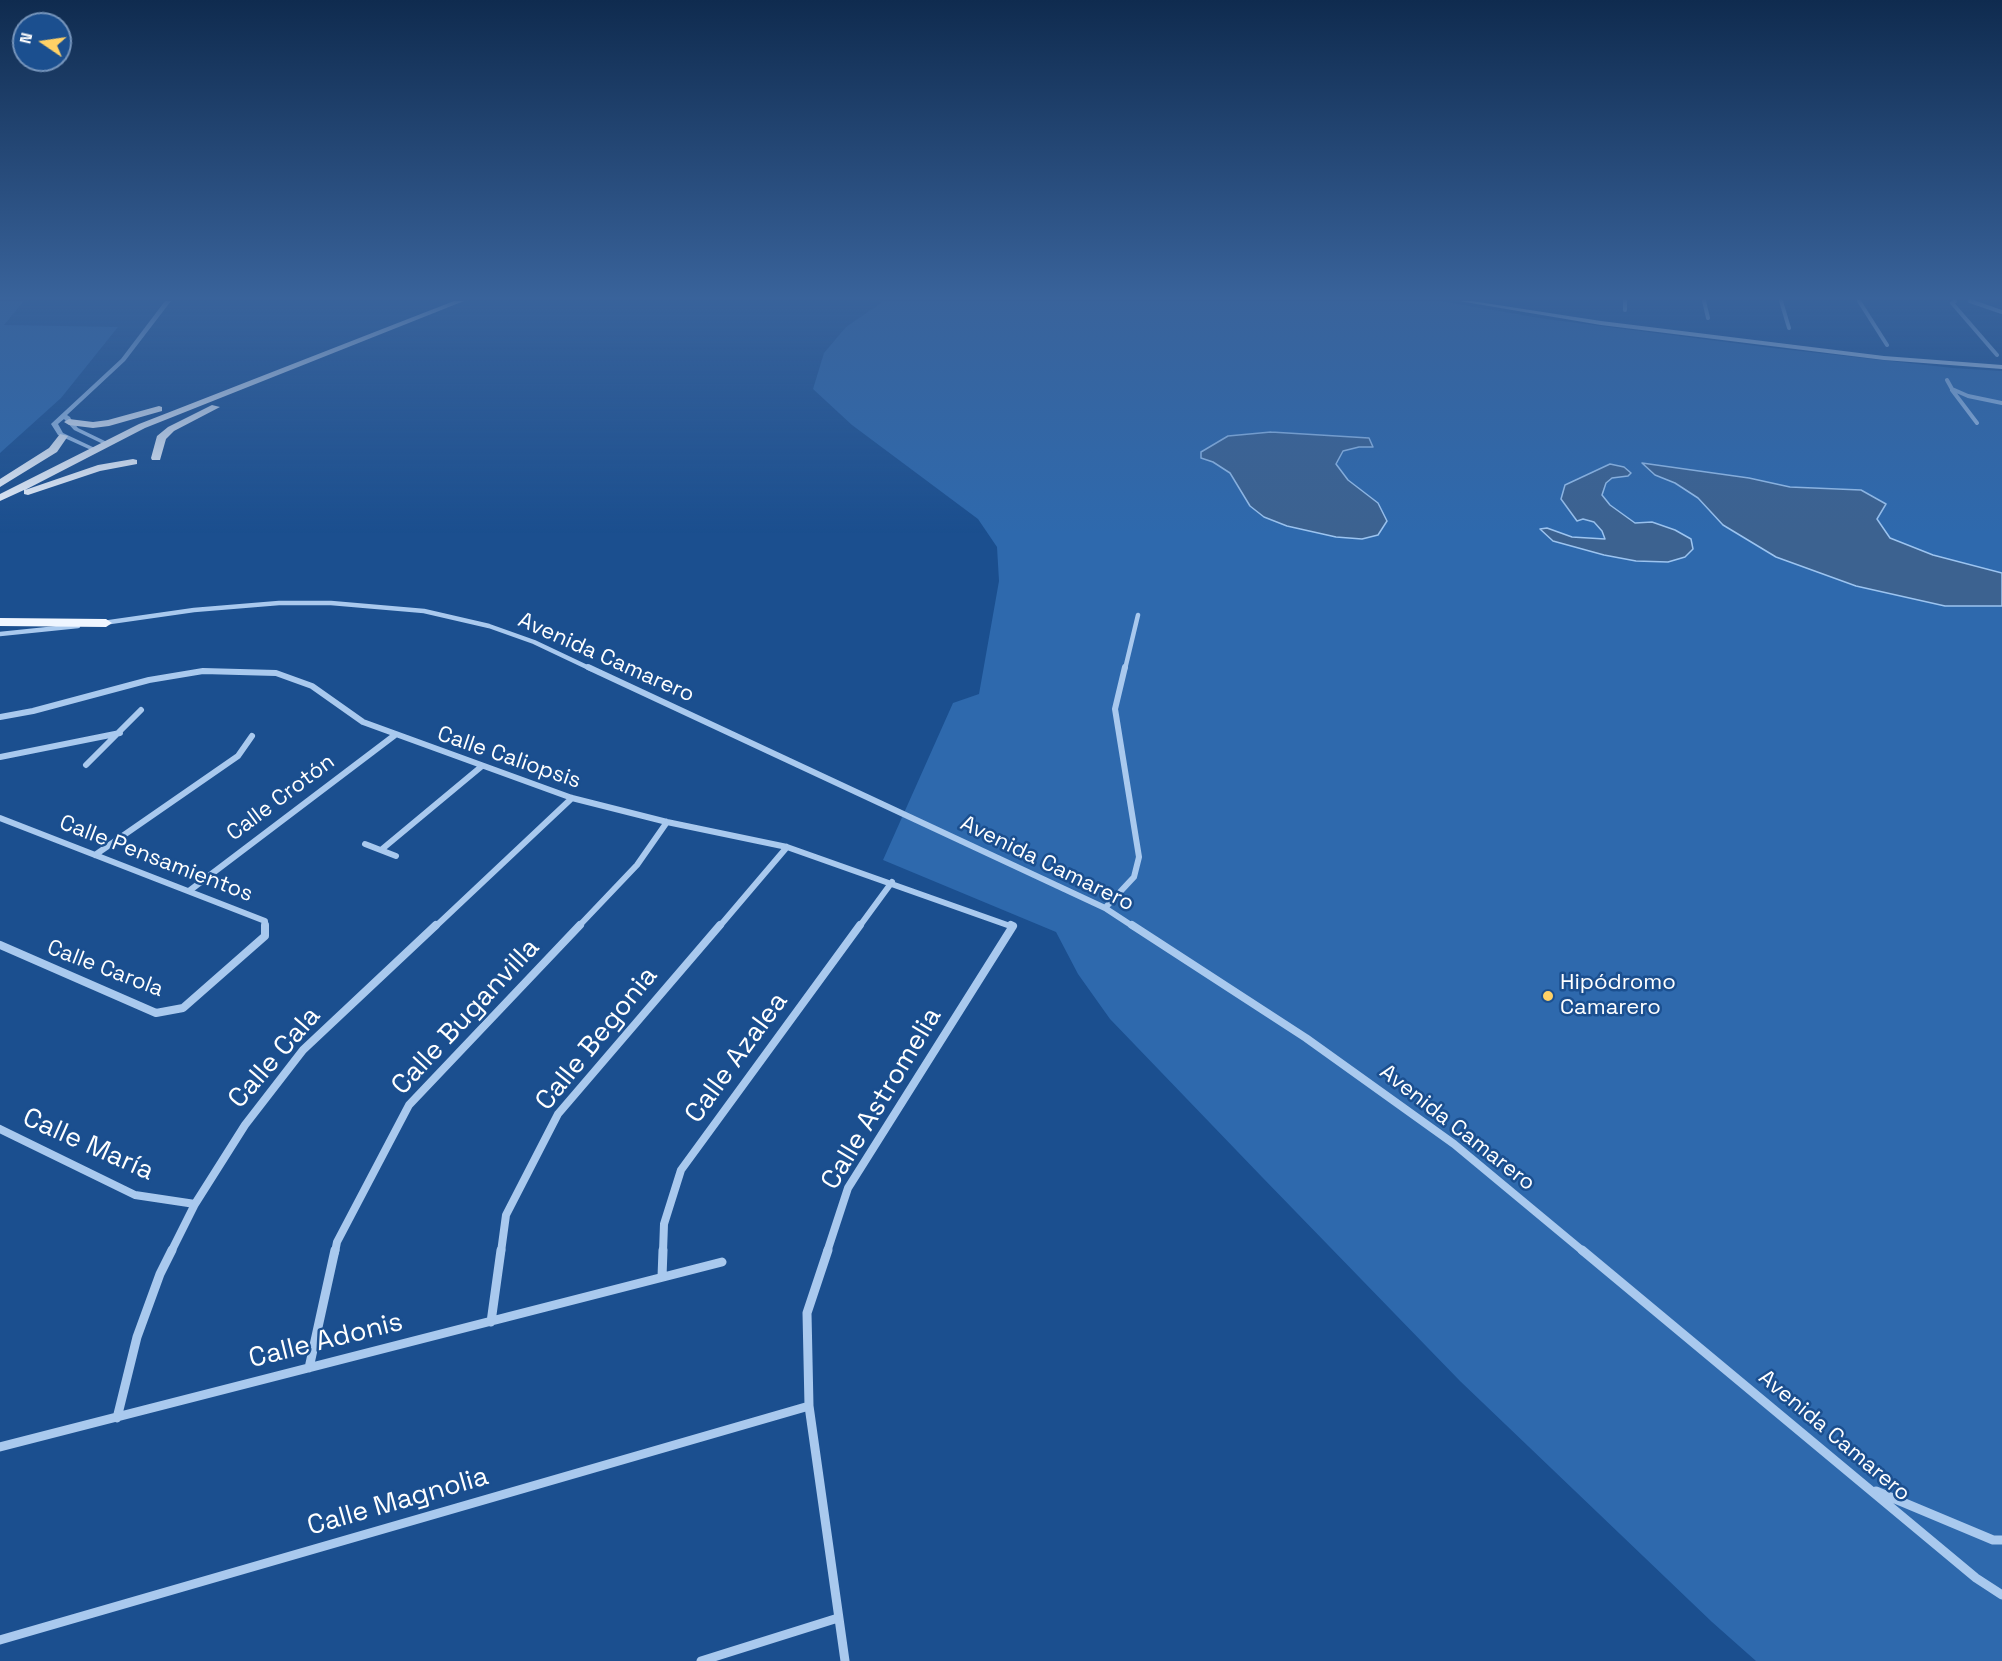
<!DOCTYPE html>
<meta charset="utf-8">
<style>
body{margin:0}
#map{position:relative;width:2002px;height:1661px;overflow:hidden;background:#1b4f8f;font-family:"Space Grotesk",sans-serif}
canvas{display:block}
.north{position:absolute;left:12px;top:12px;width:60px;height:60px;box-sizing:border-box;background:#1b4f8f;border:2px solid #7695bc;border-radius:50%;rotate:283deg;font-size:16px;font-weight:700;line-height:24px;text-align:center;color:#fff}
.north::after{content:'';display:block;margin:auto;width:21px;height:27px;background:#ffd166;clip-path:polygon(50% 0,100% 100%,50% 72%,0 100%)}
</style>
<div id="map">
<canvas width="2002" height="1661"></canvas>
<div class="north">N</div>
</div>
<script>
const context = document.querySelector('canvas').getContext('2d');
context.lineJoin = 'round';
function fillPath(path, color) { context.fillStyle = color; context.fill(path, 'evenodd'); }
const toPath = rows => new Path2D(rows.map(r => 'M' + r).join(''));
function strokePath(path, color, width, dash) { context.strokeStyle = color; context.lineWidth = width; context.lineCap = dash ? 'butt' : 'round'; context.setLineDash(dash || []); context.stroke(path); }
function write(font, color, halo, rows, align = 'center') {
  context.font = font + ' "Space Grotesk",sans-serif'; context.lineWidth = 5; context.setLineDash([]); context.textBaseline = 'middle'; context.strokeStyle = halo; context.fillStyle = color; for (const [text, x, y, turn = 0] of rows) {
    context.save(); context.translate(x, y); context.rotate((+turn || 0) * Math.PI / 180); context.textAlign = isNaN(turn) ? turn : align; if (halo) context.strokeText(text, 0, 0); context.fillText(text, 0, 0); context.restore();
  }
}
fillPath(toPath([
 [0,301,24,301,4,325,118,327,61,398,0,453],
 [884,301,1440,301,1546,319,1773,348,1953,368,2002,371,2002,1661,1756,1661,1712,1622,1460,1381,1262,1177,1110,1019,1078,974,1056,932,883,860,953,703,979,694,999,581,997,547,978,519,852,425,813,389,824,353,846,327]
]), '#2e69ad');
const water = toPath([
 [1271,432,1369,438,1373,447,1359,447,1343,451,1336,464,1348,480,1378,503,1387,521,1378,535,1362,539,1336,537,1287,526,1264,517,1250,506,1230,473,1213,462,1201,458,1201,452,1228,436,1271,432],
 [1642,463,1749,478,1790,487,1861,490,1886,504,1877,519,1890,538,1933,555,2002,573,2002,606,1945,606,1856,586,1776,557,1723,525,1698,498,1675,483,1655,475,1642,463],
 [1610,464,1624,467,1631,473,1628,476,1612,478,1606,483,1602,495,1610,505,1635,523,1652,522,1675,530,1691,539,1693,549,1685,557,1668,562,1636,561,1604,555,1553,541,1540,529,1547,528,1572,537,1605,539,1602,531,1594,522,1583,519,1577,521,1561,499,1565,485,1610,464]
]);
fillPath(water, '#3c6290');
strokePath(water, '#9cc4f0', 1.5);
strokePath(toPath([
 [1625,301,1625,310],
 [1704,301,1708,318],
 [1781,301,1789,328],
 [1859,301,1887,345],
 [1955,301,1952,303,1997,355],
 [1970,301,2002,312],
 [1947,380,1952,389,1968,396,2002,403],
 [1952,390,1977,423]
]), '#a9c9ee', 4);
strokePath(toPath([
 [103,623,194,610,279,603,331,603,424,611,489,626,534,642,591,669],
 [0,634,78,626],
 [1125,669,1138,615]
]), '#a9c9ee', 4.5);
strokePath(toPath([
 [588,667,1105,908,1134,927],
 [0,717,33,711,149,680,203,671,276,673,312,686,363,722,572,798,667,822,787,847,1013,927],
 [0,757,120,733],
 [86,765,141,710],
 [0,818,265,921,265,927],
 [365,844,396,856],
 [381,850,482,766],
 [95,855,238,756,252,736],
 [189,891,395,735],
 [1105,908,1134,877,1139,857,1115,709,1125,667],
 [435,927,572,798],
 [578,927,637,865,667,822],
 [719,927,787,847],
 [859,927,892,882]
]), '#a9c9ee', 6);
strokePath(toPath([
 [1132,925,1306,1038,1454,1144,1584,1252],
 [0,945,156,1013,183,1008,265,936,265,925],
 [0,1129,135,1195,195,1204],
 [171,1252,195,1204,245,1125,303,1050,436,925],
 [335,1252,337,1242,409,1105,580,925],
 [501,1252,506,1215,558,1114,720,925],
 [663,1252,664,1224,681,1170,860,925],
 [827,1252,848,1188,1013,926,1011,925]
]), '#a9c9ee', 8);
strokePath(toPath([
 [828,1250,807,1313,809,1406,845,1661],
 [1582,1250,1976,1578,2002,1595],
 [662,1277,663,1250],
 [491,1322,501,1250],
 [309,1368,335,1250],
 [117,1418,137,1337,160,1274,172,1250],
 [0,1447,722,1262],
 [1876,1491,1993,1540,2002,1540],
 [0,1640,809,1406],
 [701,1661,838,1618]
]), '#a9c9ee', 9);
fillPath(toPath([
 [165,301,171,301,125,361,67,415,70,417,72,421,78,428,107,442,107,444,103,444,74,430,64,419,58,424,63,433,97,449,91,450,58,435,51,424,52,423,121,359,165,301]
]), '#a9c9ee');
fillPath(toPath([
 [1459,301,1472,301,1601,321,1884,356,2002,365,2002,369,1884,360,1601,325,1459,301]
]), '#d6e6fa');
fillPath(toPath([
 [454,301,464,301,145,428,25,490,98,465,133,459,137,460,137,464,100,471,28,495,24,494,24,490,0,501,0,494,139,424,454,301],
 [212,405,220,407,174,431,166,439,160,460,152,460,151,458,157,436,168,427,212,405],
 [159,406,162,407,162,411,109,426,93,428,69,425,64,422,69,419,93,422,108,420,159,406],
 [60,434,68,436,57,452,0,487,0,479,49,448,60,434],
 [0,618,106,619,112,623,106,627,0,626,0,618]
]), '#f0f6ff');
const sky = context.createLinearGradient(0, 0, 0, 533);
sky.addColorStop(0, '#0f2b4f');
sky.addColorStop(0.56, '#39639b');
sky.addColorStop(1, '#39639b00');
context.fillStyle = sky;
context.fillRect(0, 0, 2002, 533);
for (const [x, y, r, color] of [
 [1548,996,6,"#ffd166"]
]) { const dot = new Path2D(); dot.arc(x, y, r, 0, 2 * Math.PI); context.fillStyle = color; context.fill(dot); strokePath(dot, '#1b4f8f', 2); }
write('22px', '#fff', '#1b4f8f', [
 ["Avenida Camarero",606,658,24],
 ["Calle Caliopsis",509,758,19],
 ["Calle Crotón",281,798,-37],
 ["Calle Pensamientos",156,859,21],
 ["Avenida Camarero",1047,864,26],
 ["Calle Carola",105,969,21],
 ["Avenida Camarero",1457,1128,38],
 ["Avenida Camarero",1834,1436,40]
]);
write('22px', '#fff', '#1b4f8f', [
 ["Hipódromo",1560,983],
 ["Camarero",1560,1008]
], 'left');
write('27px', '#fff', '#1b4f8f', [
 ["Calle Buganvilla",466,1017,-47],
 ["Calle Begonia",597,1039,-51],
 ["Calle Cala",275,1058,-49],
 ["Calle Azalea",737,1058,-54],
 ["Calle Astromelia",882,1099,-59],
 ["Calle María",88,1145,24],
 ["Calle Adonis",326,1341,-14],
 ["Calle Magnolia",398,1502,-16]
]);
</script>
